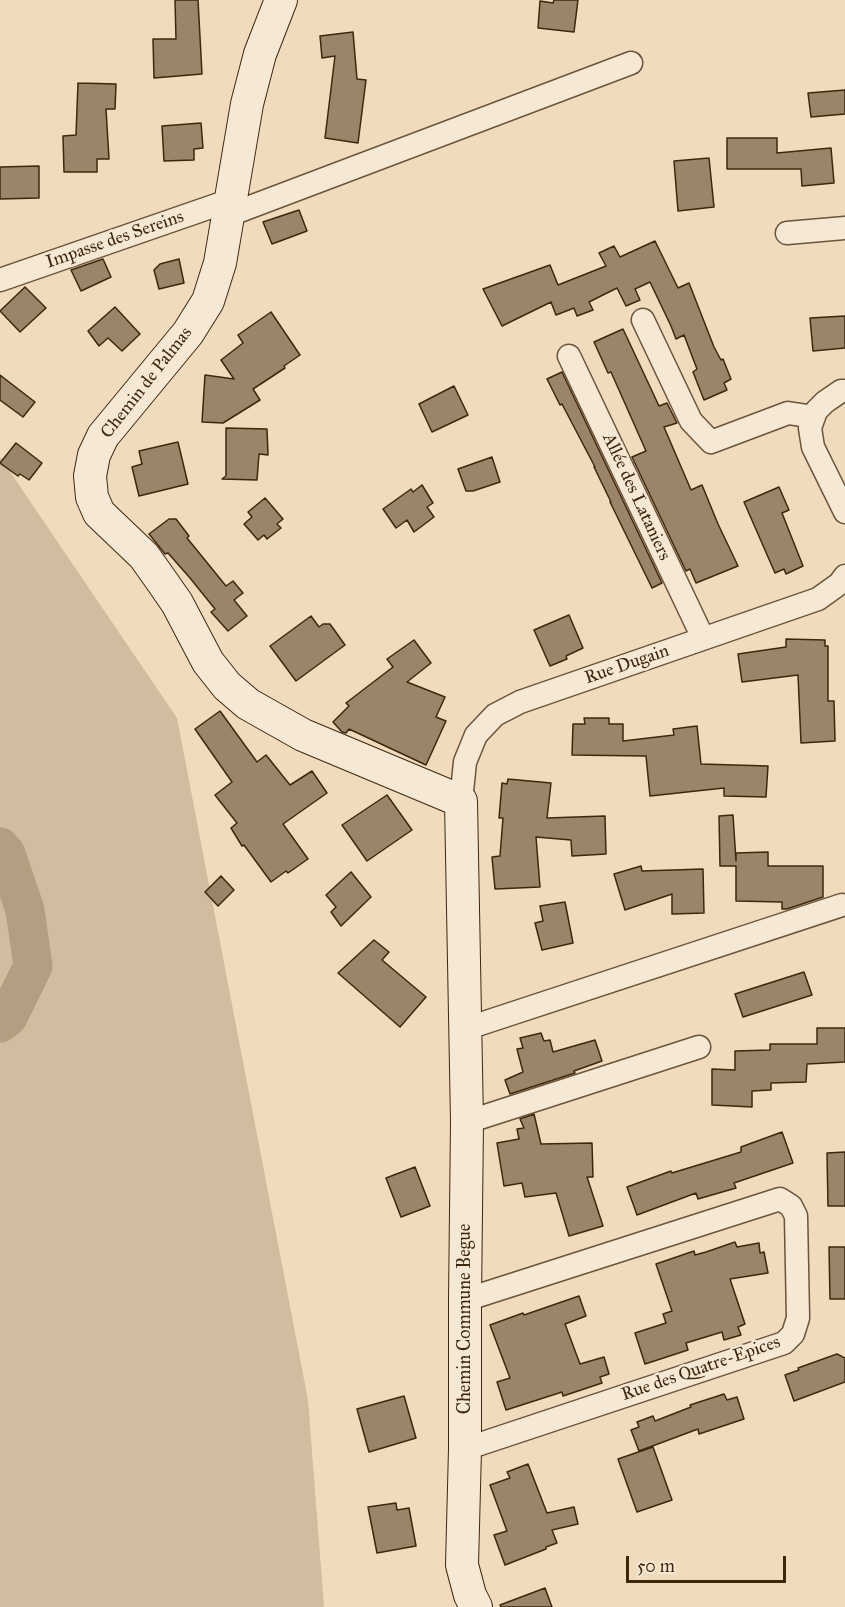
<!DOCTYPE html>
<meta charset="utf-8">
<style>
body{margin:0}
#map{position:relative;width:845px;height:1607px;overflow:hidden;background:#f0dbbd;font-family:"IM FELL Great Primer",serif}
canvas{display:block}
.scale{position:absolute;left:626px;top:1556px;width:160px;height:27px;box-sizing:border-box;border:3px solid #3f270d;border-top:0;padding-left:8px;font-size:18px;line-height:21px;white-space:nowrap;color:#3f270d;-webkit-text-stroke:4px #f5e8d4;paint-order:stroke}
</style>
<div id="map">
<canvas width="845" height="1607"></canvas>
<div class="scale">50 m</div>
</div>
<script>
const context = document.querySelector('canvas').getContext('2d');
context.lineJoin = 'round';
function fillPath(path, color) { context.fillStyle = color; context.fill(path, 'evenodd'); }
const toPath = rows => new Path2D(rows.map(r => 'M' + r).join(''));
function strokePath(path, color, width, dash) { context.strokeStyle = color; context.lineWidth = width; context.lineCap = dash ? 'butt' : 'round'; context.setLineDash(dash || []); context.stroke(path); }
function write(font, color, halo, rows, align = 'center') {
  context.font = font + ' "IM FELL Great Primer",serif'; context.lineWidth = 5; context.setLineDash([]); context.textBaseline = 'middle'; context.strokeStyle = halo; context.fillStyle = color; for (const [text, x, y, turn = 0] of rows) {
    context.save(); context.translate(x, y); context.rotate((+turn || 0) * Math.PI / 180); context.textAlign = isNaN(turn) ? turn : align; if (halo) context.strokeText(text, 0, 0); context.fillText(text, 0, 0); context.restore();
  }
}
fillPath(toPath([
 [0,457,177,718,308,1400,324,1607,0,1607]
]), '#d2bc9f');
strokePath(toPath([
 [0,847,6,854,25,910,33,966,8,1017,0,1023]
]), '#b49e81', 39);
const building = toPath([
 [175,0,198,0,202,74,154,78,153,39,176,39,175,0],
 [554,0,578,0,574,32,538,28,540,1,553,3,554,0],
 [353,32,357,79,366,80,358,143,325,138,335,56,322,58,320,36,353,32],
 [78,83,116,84,115,109,106,109,109,159,97,159,97,172,64,172,63,136,76,135,78,83],
 [845,90,845,114,811,117,808,93,845,90],
 [201,123,203,148,194,149,194,160,164,161,162,126,201,123],
 [727,138,777,138,777,153,831,148,834,183,802,186,801,169,727,169,727,138],
 [709,158,714,207,678,211,674,161,709,158],
 [39,166,39,198,0,199,0,167,39,166],
 [299,210,307,231,272,244,263,222,299,210],
 [655,241,678,288,689,283,714,347,721,360,723,359,731,379,724,383,727,390,704,400,693,372,697,369,684,335,676,339,671,326,650,282,635,289,640,300,626,306,617,288,589,302,593,310,577,316,574,308,556,315,551,302,502,326,483,289,550,265,558,285,606,266,599,253,614,246,620,257,655,241],
 [103,259,111,277,81,291,71,270,103,259],
 [179,259,184,283,159,289,154,270,160,264,179,259],
 [25,287,46,308,20,332,0,311,25,287],
 [115,307,140,334,122,351,108,338,99,346,88,331,115,307],
 [271,312,300,355,284,366,285,368,253,389,260,400,223,423,202,422,205,375,234,379,221,360,243,343,238,335,271,312],
 [845,316,845,348,813,351,810,318,845,316],
 [623,329,659,406,667,403,677,423,664,427,691,490,702,485,718,524,738,566,696,583,690,569,686,571,632,457,646,451,611,372,608,373,594,342,623,329],
 [562,372,662,583,652,588,610,502,611,502,594,467,595,467,562,404,560,405,547,379,562,372],
 [0,375,35,402,23,417,0,400,0,375],
 [454,386,468,415,432,432,419,404,454,386],
 [226,428,267,429,268,455,259,454,257,480,222,479,226,476,226,428],
 [178,442,188,484,139,496,132,467,142,464,139,451,178,442],
 [16,443,42,463,29,480,20,474,18,476,0,463,16,443],
 [492,457,500,482,473,491,466,491,458,469,492,457],
 [422,485,433,503,427,507,434,517,414,532,407,520,396,528,383,509,411,489,413,492,422,485],
 [779,487,789,510,782,513,803,566,786,574,784,569,775,573,744,502,779,487],
 [265,498,283,519,277,524,281,528,267,539,264,535,258,540,244,524,252,517,248,512,265,498],
 [169,519,176,519,189,536,187,538,226,586,233,581,243,593,234,600,247,616,228,631,211,612,215,609,190,578,168,553,165,554,149,534,169,519],
 [569,615,583,648,566,656,567,659,550,666,534,630,569,615],
 [311,616,319,627,323,624,330,624,345,645,296,681,270,646,311,616],
 [786,639,825,640,825,646,828,646,828,701,834,701,835,741,801,743,798,675,742,682,738,654,786,647,786,639],
 [414,640,431,663,407,682,445,697,436,717,446,721,426,765,349,729,346,733,342,732,333,722,349,706,346,703,393,667,387,659,414,640],
 [220,711,257,762,266,755,290,785,312,771,327,793,283,824,308,859,288,873,286,871,271,882,244,845,242,846,231,828,237,823,215,795,232,782,195,729,220,711],
 [584,718,609,718,609,724,623,724,623,741,674,735,673,729,697,726,701,764,768,766,766,797,724,796,724,788,650,796,646,756,572,755,573,724,585,724,584,718],
 [508,779,551,783,547,818,605,816,606,854,572,856,571,840,536,837,540,887,495,889,492,857,500,856,503,818,499,818,502,783,507,784,508,779],
 [387,795,412,830,367,861,342,825,387,795],
 [733,815,736,861,736,853,768,852,768,866,823,866,823,897,787,909,782,909,782,902,736,901,736,866,720,866,719,816,733,815],
 [641,866,642,871,703,869,704,913,672,914,672,894,625,910,614,874,641,866],
 [351,872,371,897,341,926,331,912,336,907,326,895,351,872],
 [221,876,234,890,218,906,205,892,221,876],
 [565,902,573,943,542,950,535,923,543,921,540,906,565,902],
 [374,940,389,952,382,960,426,997,400,1027,338,973,374,940],
 [804,972,812,995,743,1017,735,994,804,972],
 [817,1028,845,1028,845,1062,807,1064,806,1082,771,1083,771,1090,752,1091,752,1107,712,1105,712,1069,735,1070,735,1051,770,1050,770,1044,817,1044,817,1028],
 [541,1033,544,1041,550,1040,553,1052,595,1040,602,1061,574,1071,575,1073,510,1094,505,1080,523,1072,517,1049,523,1048,520,1038,541,1033],
 [534,1114,541,1144,592,1143,593,1177,587,1177,603,1226,569,1236,556,1193,525,1197,522,1183,504,1186,497,1143,519,1139,517,1129,524,1128,520,1119,534,1114],
 [782,1132,793,1163,734,1183,736,1188,698,1199,696,1193,637,1215,627,1187,671,1171,672,1173,741,1152,741,1147,782,1132],
 [845,1152,845,1206,828,1206,827,1153,845,1152],
 [415,1167,430,1206,401,1217,386,1178,415,1167],
 [735,1242,737,1247,759,1243,760,1253,764,1252,768,1273,730,1279,745,1324,738,1327,741,1335,724,1340,722,1332,686,1343,688,1350,645,1364,635,1333,666,1323,663,1314,672,1311,656,1264,694,1251,695,1255,706,1252,735,1242],
 [829,1247,845,1247,845,1299,830,1299,829,1247],
 [579,1296,586,1316,565,1324,580,1364,604,1357,609,1374,600,1377,602,1383,563,1396,562,1392,506,1410,497,1382,510,1378,490,1325,523,1313,524,1315,579,1296],
 [837,1354,845,1358,845,1382,794,1401,785,1375,799,1370,798,1368,837,1354],
 [724,1394,727,1400,737,1397,744,1419,699,1434,698,1429,639,1451,631,1430,639,1427,637,1422,653,1416,655,1421,691,1407,690,1405,724,1394],
 [404,1396,416,1438,369,1452,357,1409,404,1396],
 [653,1447,672,1500,637,1512,618,1459,653,1447],
 [528,1464,547,1513,574,1507,578,1524,552,1530,557,1543,546,1547,546,1549,505,1565,494,1535,507,1531,490,1485,510,1478,507,1472,528,1464],
 [396,1503,397,1510,409,1508,416,1546,377,1553,368,1507,396,1503],
 [545,1588,552,1607,501,1607,500,1605,545,1588]
]);
fillPath(building, '#9b8569');
strokePath(building, '#3f270d', 1.5);
const street = toPath([
 [229,215,631,63],
 [787,233,845,228],
 [0,280,231,200],
 [643,320,691,421,711,442,788,413,814,417],
 [569,356,703,638],
 [845,391,841,391,825,402,816,411,810,428,813,447,845,512],
 [461,801,465,762,476,735,495,715,520,702,818,599,839,584,845,576],
 [465,1029,842,905],
 [467,1122,699,1047],
 [465,1300,780,1199,791,1206,796,1216,798,1318,793,1334,784,1343,465,1449]
]);
const secondary = toPath([
 [281,0,260,54,247,104,220,263,208,301,188,333,103,436,94,455,90,476,92,497,99,513,144,556,161,580,177,603,208,662,227,686,248,704,303,735,461,801,467,1122,465,1300,465,1449,462,1565,470,1595,476,1607]
]);
strokePath(street, '#6b5439', 25);
strokePath(secondary, '#3f270d', 34);
strokePath(street, '#f5e8d4', 22);
strokePath(secondary, '#f5e8d4', 32);
write('18px', '#3f270d', '#f5e8d4', [
 ["Impasse des Sereins",115,240,-19],
 ["Chemin de Palmas",147,383,-52],
 ["Allée des Lataniers",636,497,65],
 ["Rue Dugain",627,665,-19],
 ["Chemin Commune Begue",466,1319,-90],
 ["Rue des Quatre-Epices",701,1369,-19]
]);
</script>
